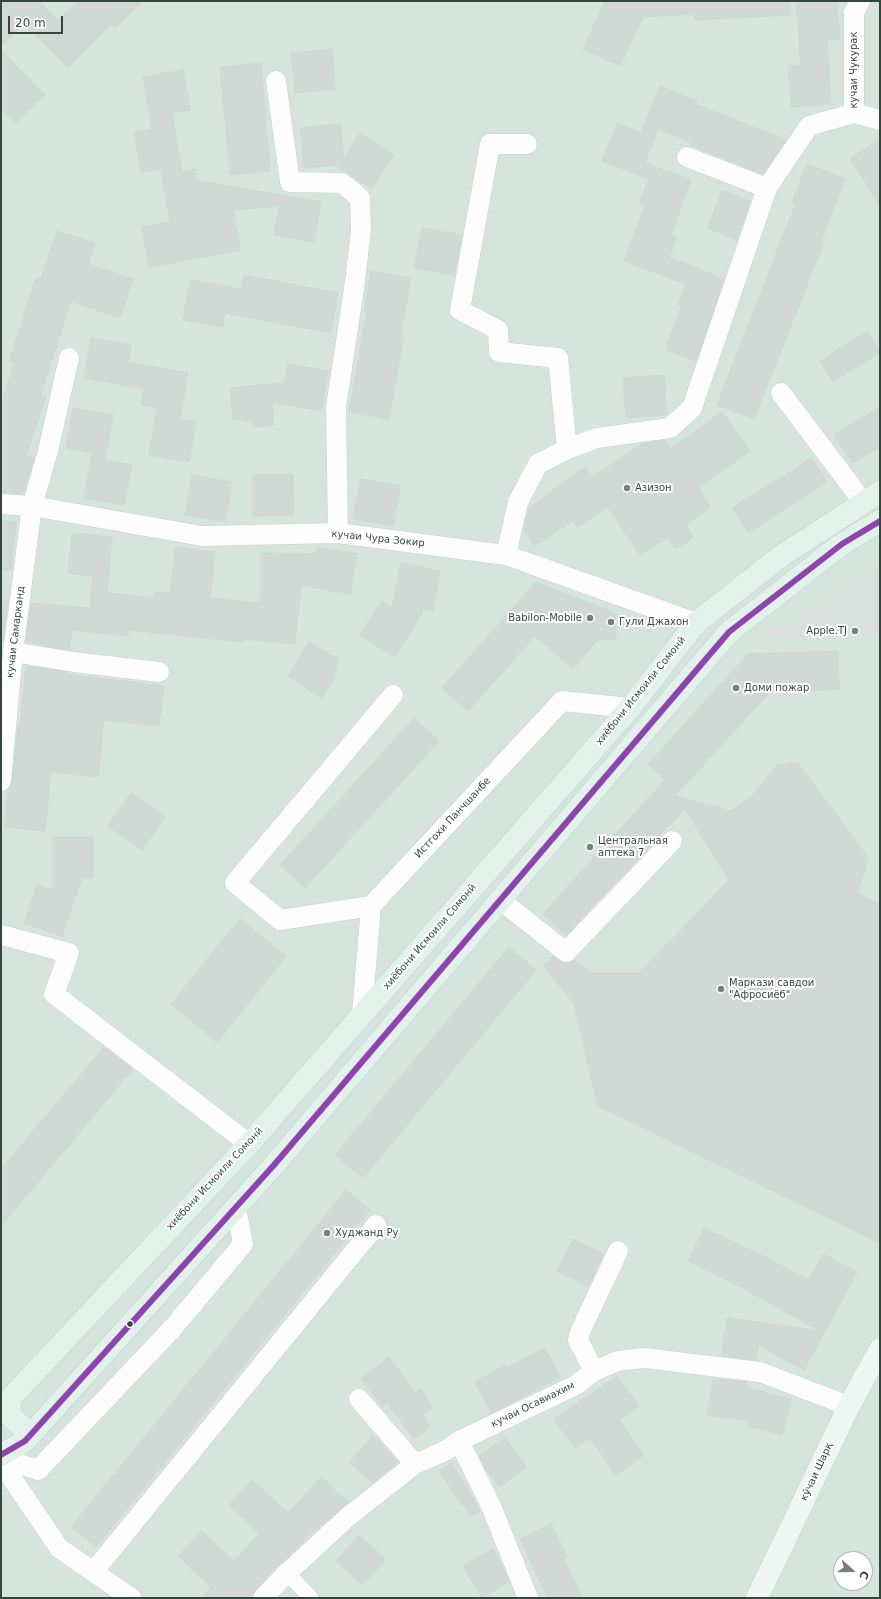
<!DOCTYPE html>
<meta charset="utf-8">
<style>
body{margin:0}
#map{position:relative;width:881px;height:1599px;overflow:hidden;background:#e8f0ed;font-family:"DejaVu Sans",sans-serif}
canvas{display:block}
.frame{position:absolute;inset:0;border:2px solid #35463e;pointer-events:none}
.north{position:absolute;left:833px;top:1551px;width:40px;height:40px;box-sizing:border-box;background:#fff;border:1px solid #aeb5b2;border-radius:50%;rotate:111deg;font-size:11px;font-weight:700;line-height:16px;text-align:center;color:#35463e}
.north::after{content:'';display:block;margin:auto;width:14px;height:18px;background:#74827b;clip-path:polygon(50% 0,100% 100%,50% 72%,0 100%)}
.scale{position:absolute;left:8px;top:16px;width:55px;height:18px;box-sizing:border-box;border:2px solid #35463e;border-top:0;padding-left:5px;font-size:12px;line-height:14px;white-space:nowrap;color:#35463e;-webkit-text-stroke:3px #fff;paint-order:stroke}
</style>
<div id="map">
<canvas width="881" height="1599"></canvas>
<div class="frame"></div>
<div class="north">С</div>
<div class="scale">20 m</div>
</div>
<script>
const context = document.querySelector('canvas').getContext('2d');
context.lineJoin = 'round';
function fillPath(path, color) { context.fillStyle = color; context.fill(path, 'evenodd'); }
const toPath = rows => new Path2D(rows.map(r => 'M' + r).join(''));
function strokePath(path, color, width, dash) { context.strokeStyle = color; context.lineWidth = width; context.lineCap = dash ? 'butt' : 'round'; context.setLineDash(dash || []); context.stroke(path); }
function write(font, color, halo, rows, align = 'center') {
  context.font = font + ' "DejaVu Sans",sans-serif'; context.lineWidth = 4; context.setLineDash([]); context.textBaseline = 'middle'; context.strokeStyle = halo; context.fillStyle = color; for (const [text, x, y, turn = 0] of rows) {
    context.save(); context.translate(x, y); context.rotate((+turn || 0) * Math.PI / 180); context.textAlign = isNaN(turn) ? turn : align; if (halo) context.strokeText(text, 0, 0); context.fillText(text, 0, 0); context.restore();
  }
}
fillPath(toPath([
 [1,1,880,1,880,1598,1,1598],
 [841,1559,865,1559,865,1583,841,1583]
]), '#d5e5de');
fillPath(toPath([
 [880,567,880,634,759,638]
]), '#d8dfdc');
const building = toPath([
 [1,1,39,1,58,20,78,1,143,1,115,29,111,25,68,68,24,24,1,46,1,1],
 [605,1,790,1,791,15,694,20,694,14,643,17,620,66,583,49,605,1],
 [837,1,840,39,827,40,831,104,791,107,788,66,801,65,796,2,837,1],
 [332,49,335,89,295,93,291,53,332,49],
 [1,50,45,95,16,123,1,108,1,50],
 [261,63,270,171,230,175,220,67,261,63],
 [183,70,190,110,172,113,182,172,196,169,195,180,321,202,314,242,274,235,279,206,233,210,241,250,149,267,142,227,170,222,161,169,141,172,134,132,152,129,143,77,183,70],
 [660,86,697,101,696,104,786,140,763,174,690,145,691,142,658,129,645,163,691,180,671,235,677,237,669,257,724,279,696,361,667,350,667,344,682,306,678,305,686,284,624,261,645,206,639,204,649,179,602,161,617,123,641,133,660,86],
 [340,124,344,158,360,133,394,155,372,189,335,165,304,168,300,128,340,124],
 [880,140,880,206,850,158,880,140],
 [807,164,845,179,821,241,824,242,754,419,717,405,796,203,792,202,807,164],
 [722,190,750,201,737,240,708,228,722,190],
 [422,228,462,235,454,275,414,268,422,228],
 [57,231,95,243,88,264,133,279,120,318,71,301,41,394,46,396,26,456,34,459,31,467,22,494,8,493,1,491,1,403,15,363,9,361,24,317,23,316,36,278,41,279,57,231],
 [371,271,411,278,401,334,404,334,389,419,349,412,367,311,364,311,371,271],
 [244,275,338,293,331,333,225,313,223,327,183,320,190,280,241,289,244,275],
 [867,331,880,352,833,382,820,361,867,331],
 [91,338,131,345,128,362,188,373,180,419,196,422,189,462,149,455,157,408,141,405,144,389,84,378,91,338],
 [288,364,328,371,321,411,272,402,274,425,253,427,253,421,233,419,230,388,284,383,288,364],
 [664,375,667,415,626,418,623,378,664,375],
 [880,407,880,447,852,463,834,434,880,407],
 [73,408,113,415,105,460,132,465,124,505,84,498,92,453,66,448,73,408],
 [722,412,750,451,698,488,711,507,686,525,693,538,676,549,667,538,640,555,608,507,577,527,573,521,535,546,524,529,529,508,585,467,592,477,642,444,665,440,670,449,722,412],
 [812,458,827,482,748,533,732,508,812,458],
 [293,474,294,515,253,516,253,475,293,474],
 [192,475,232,482,225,522,185,515,192,475],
 [361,479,401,486,393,526,353,519,361,479],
 [1,520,16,522,11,570,1,569,1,520],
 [72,533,112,537,107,593,154,598,154,592,170,594,175,547,215,552,210,598,258,603,259,600,261,600,261,553,316,554,317,547,357,554,350,594,301,585,295,644,245,639,244,642,128,630,128,636,72,630,69,650,26,642,31,603,90,608,93,576,68,573,72,533],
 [401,563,440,571,433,611,425,609,395,657,360,635,382,601,392,608,401,563],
 [536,582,615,613,616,639,598,640,573,669,535,636,468,711,442,688,536,582],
 [1,600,8,601,3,641,1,641,1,600],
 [309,642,338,659,334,678,322,698,288,676,309,642],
 [838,651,839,689,770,692,675,796,730,811,753,795,777,765,798,763,868,857,858,893,880,905,880,1243,598,1106,574,1004,543,965,553,956,564,963,569,963,574,960,592,973,639,973,729,880,685,809,566,935,543,914,665,780,648,764,748,654,838,651],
 [26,666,67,672,66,674,164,686,159,726,104,720,98,777,51,772,45,831,5,827,8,789,12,782,18,727,20,727,26,666],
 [414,718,439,741,305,888,280,865,414,718],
 [131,793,165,816,142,850,108,826,131,793],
 [53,837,93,837,93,878,82,878,62,936,24,923,37,885,53,890,53,837],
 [240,919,286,956,217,1042,171,1004,240,919],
 [509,947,536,970,363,1178,335,1155,509,947],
 [104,1047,133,1069,1,1226,1,1169,104,1047],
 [346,1190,370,1210,96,1547,71,1527,346,1190],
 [704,1228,757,1253,809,1280,823,1254,857,1272,804,1370,758,1345,756,1359,722,1356,727,1318,820,1331,739,1286,688,1261,704,1228],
 [573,1239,604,1254,588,1286,557,1271,573,1239],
 [545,1348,560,1377,492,1413,475,1382,505,1365,507,1368,545,1348],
 [389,1357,415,1393,420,1389,433,1407,423,1414,430,1427,414,1439,387,1403,383,1407,361,1378,389,1357],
 [617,1376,639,1406,619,1420,644,1455,616,1475,590,1438,575,1448,554,1419,617,1376],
 [713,1379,747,1382,747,1387,792,1400,782,1435,748,1426,750,1421,707,1415,713,1379],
 [373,1436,398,1462,372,1483,349,1462,373,1436],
 [505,1438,527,1467,499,1487,486,1469,479,1456,505,1438],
 [452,1463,480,1511,471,1516,438,1471,452,1463],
 [321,1477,348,1502,347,1503,322,1525,321,1524,279,1565,249,1598,201,1598,211,1587,178,1556,202,1531,234,1561,259,1534,229,1505,252,1480,284,1510,286,1509,289,1512,321,1477],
 [551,1524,567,1557,564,1559,583,1598,548,1598,520,1539,551,1524],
 [359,1535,386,1560,362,1585,336,1561,359,1535],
 [493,1549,509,1581,482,1598,463,1566,493,1549]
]);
fillPath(building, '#d1d9d6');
strokePath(building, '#ced8d4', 1);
const pedestrian = toPath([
 [287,1573,311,1598]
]);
const minor = toPath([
 [860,1,854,12,854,113,880,120],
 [276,81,290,182,342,183,360,198,361,229,355,282,336,407,338,533],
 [527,144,490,144,460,310,498,330,499,352,558,358,567,449],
 [687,157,767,188],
 [781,393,864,503],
 [1,504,32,506,202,536,338,533,506,555,696,623],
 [506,555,518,502,538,464,567,449,597,438,670,428,692,408,767,188,809,126,854,113],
 [13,652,74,662,159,672],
 [1,781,13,652,32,506,48,451,69,358],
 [500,900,566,952,672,841],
 [371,906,280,920,235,883,393,695],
 [1,935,69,953,54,994,249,1144],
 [362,1014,371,906,562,701,630,708],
 [594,1371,578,1340,580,1332,618,1251],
 [359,1399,415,1464],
 [459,1441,491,1506,528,1598],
 [1,1458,38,1470,171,1330,243,1244,236,1207],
 [1,1462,59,1548,131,1598],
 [94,1571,376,1225],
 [263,1598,287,1573,349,1516,415,1464,445,1451,459,1441,576,1385,594,1371,618,1361,644,1358,760,1372,849,1406]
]);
const secondary = toPath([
 [757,1598,849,1406,880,1349]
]);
const primary = toPath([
 [9,1399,11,1417,30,1434],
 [1,1408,249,1144,630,708,696,623,781,556,880,492],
 [1,1455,25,1441,274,1165,729,632,842,544,880,521]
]);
strokePath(pedestrian, '#c6cecb', 16);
strokePath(minor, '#c6cecb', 21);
strokePath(secondary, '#bfd0ca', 23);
strokePath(primary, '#b5d3c8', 23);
strokePath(pedestrian, '#fcfdfc', 15);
strokePath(minor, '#fcfdfc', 20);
strokePath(secondary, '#eef6f3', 22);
strokePath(primary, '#e3f1eb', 22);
strokePath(toPath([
 [1,1455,25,1441,274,1165,729,632,842,544,880,521]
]), '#8e44ad', 6);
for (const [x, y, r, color] of [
 [627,488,4,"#74827b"],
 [590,618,4,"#74827b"],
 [611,622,4,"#74827b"],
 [855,631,4,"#74827b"],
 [736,688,4,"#74827b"],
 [590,847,4,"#74827b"],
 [721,989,4,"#74827b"],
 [327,1233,4,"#74827b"],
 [130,1324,3.5,"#35463e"]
]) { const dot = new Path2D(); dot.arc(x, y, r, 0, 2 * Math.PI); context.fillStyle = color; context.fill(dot); strokePath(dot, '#fff', 1.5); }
write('10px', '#35463e', '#fff', [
 ["кучаи Чукурак",854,70,-90],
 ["кучаи Чура Зокир",378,539,6],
 ["кучаи Самарканд",16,632,-83],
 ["хиёбони Исмоили Сомонӣ",641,691,-51],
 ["Истгохи Панчшанбе",453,818,-47],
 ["хиёбони Исмоили Сомонӣ",430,937,-49],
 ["хиёбони Исмоили Сомонӣ",215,1179,-47],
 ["кучаи Осавиахим",533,1405,-26],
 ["кӯчаи Шарқ",817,1472,-65]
]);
write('10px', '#35463e', '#fff', [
 ["Азизон",635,488],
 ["Babilon-Mobile",582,618,"right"],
 ["Гули Джахон",619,622],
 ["Apple.TJ",847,631,"right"],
 ["Доми пожар",744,688],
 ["Центральная",598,841],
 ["аптека 7",598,853],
 ["Маркази савдои",729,983],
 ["\"Афросиёб\"",729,995],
 ["Худжанд Ру",335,1233]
], 'left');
</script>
